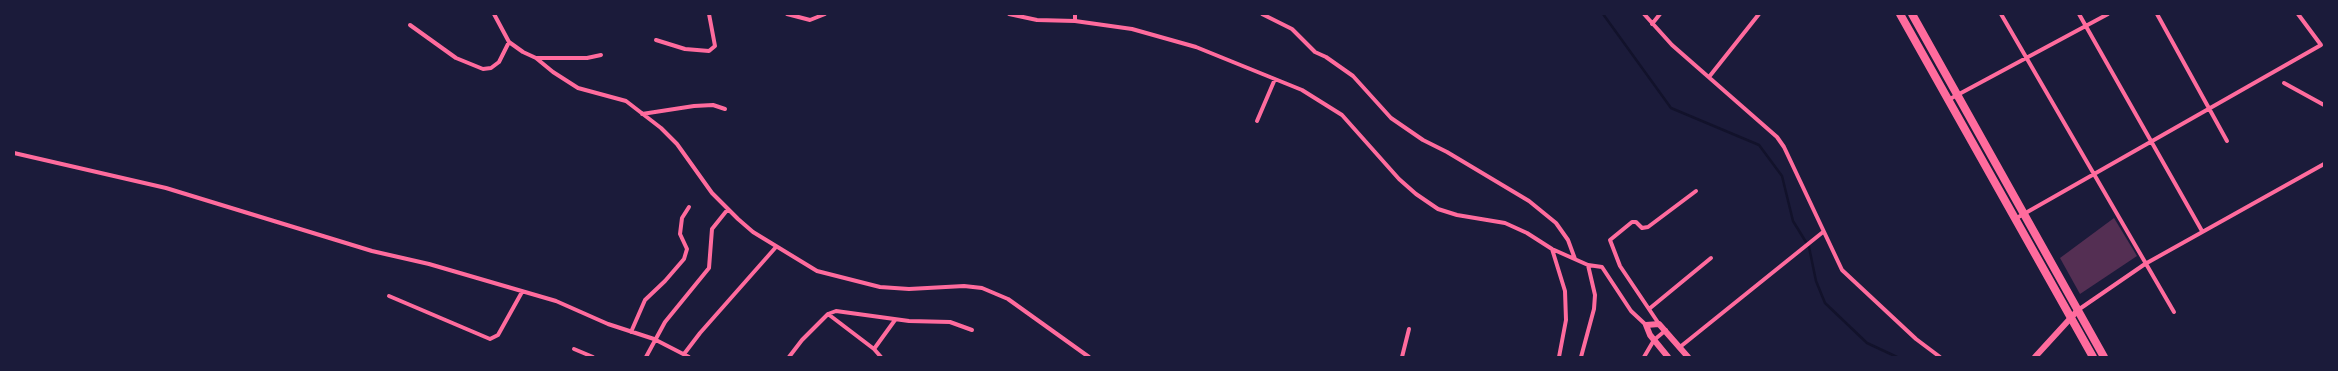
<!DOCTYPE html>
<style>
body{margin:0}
#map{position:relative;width:2338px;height:371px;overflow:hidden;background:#1b1b3a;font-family:"IBM Plex Sans",sans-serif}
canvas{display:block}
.frame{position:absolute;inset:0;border:15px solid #1b1b3a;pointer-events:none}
</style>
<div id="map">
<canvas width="2338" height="371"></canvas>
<div class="frame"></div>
</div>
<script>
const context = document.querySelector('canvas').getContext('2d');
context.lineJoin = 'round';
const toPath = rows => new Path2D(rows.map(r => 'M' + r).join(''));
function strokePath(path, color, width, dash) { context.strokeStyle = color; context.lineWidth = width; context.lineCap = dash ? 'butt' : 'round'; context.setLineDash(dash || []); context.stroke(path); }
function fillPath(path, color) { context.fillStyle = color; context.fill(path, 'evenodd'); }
strokePath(toPath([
 [1603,14,1671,108,1759,145,1782,176,1793,221,1809,247,1816,281,1825,303,1867,343,1897,357]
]), '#12122b', 2.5);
fillPath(toPath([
 [2114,218,2137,256,2080,294,2060,258]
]), '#542f53');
strokePath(toPath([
 [494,14,509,42,523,52,536,58,553,72,578,88,626,101,661,128,677,144,712,193,738,219,753,232,817,271,880,287,909,289,964,286,982,288,1008,299,1089,357],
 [787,14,810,20,825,14],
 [1009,14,1037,20,1075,21,1132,29,1196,47,1302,90,1342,115,1399,179,1416,194,1438,209,1457,215,1505,223,1527,233,1552,249,1588,265,1602,267,1631,311,1646,325],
 [1262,14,1292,29,1315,52,1326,57,1353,76,1391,118,1423,140,1447,152,1529,201,1556,223,1568,240,1575,259],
 [1644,14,1672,45,1777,137,1784,147,1842,270,1916,339,1940,357],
 [2001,14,2174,312],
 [2079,14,2202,231],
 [2157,14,2227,141],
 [1075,21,1075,14],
 [1652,24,1660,14],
 [410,25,456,58,483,69,491,68,499,62,509,42],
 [656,40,685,49,709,51,715,46,709,14],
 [537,58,587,58,601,55],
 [1709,77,1759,14],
 [2284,83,2324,105],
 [1948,100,2108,14],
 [642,114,694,106,713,105,725,109],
 [1257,121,1275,79],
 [14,153,166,188,372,251,429,264,556,301,608,324,654,339,689,357],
 [2015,219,2321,45,2298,14],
 [1552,249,1565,291,1566,320,1559,357],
 [389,296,490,339,498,335,522,292],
 [1649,309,1711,258],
 [2078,310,2145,264,2324,164],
 [828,314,874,349,881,357],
 [1659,324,1620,266,1610,240,1632,222,1636,222,1642,228,1648,227,1696,191],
 [631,332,645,300,665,281,684,259,687,249,680,234,682,218,689,207],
 [1680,347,1823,232],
 [574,349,593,357],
 [874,349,895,320],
 [684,354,700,333,776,247],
 [646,357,665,322,709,268,712,229,728,209],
 [789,357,802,340,828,314,836,311,909,321,950,322,972,330],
 [1402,357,1409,329],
 [1581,357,1594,309,1595,295,1588,265],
 [1644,357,1654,340,1666,330]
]), '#ff6b9d', 4);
strokePath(toPath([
 [1668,357,1650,335,1646,325,1659,324,1688,357],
 [2035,357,2078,310]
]), '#ff6b9d', 6);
strokePath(toPath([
 [1900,14,2093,357],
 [1912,14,2104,357]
]), '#ff6b9d', 8);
</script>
